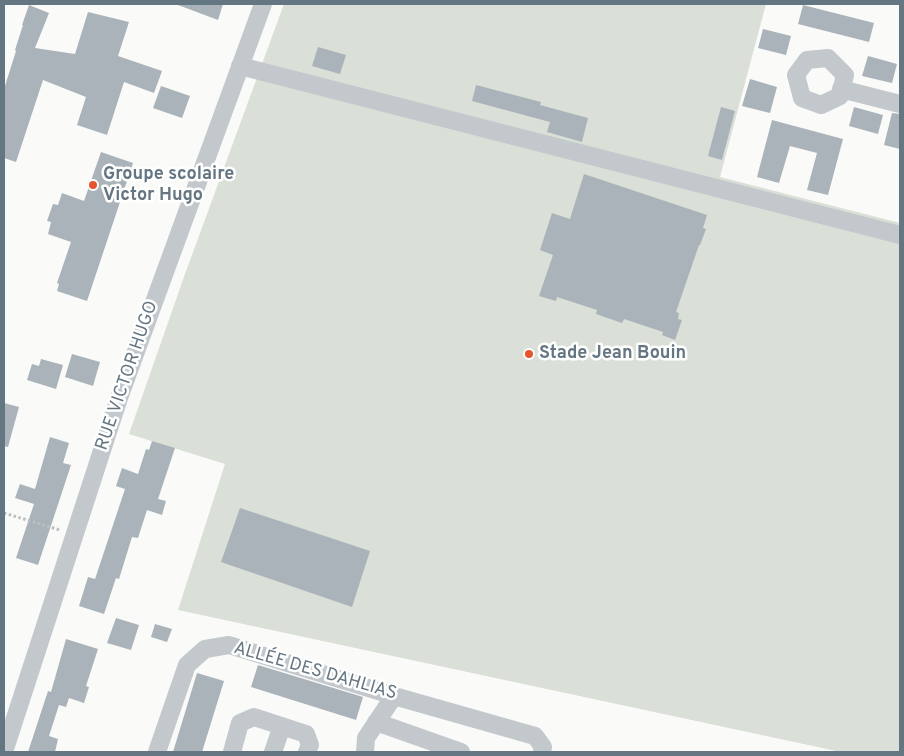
<!DOCTYPE html>
<meta charset="utf-8">
<style>
body{margin:0}
#map{position:relative;width:904px;height:756px;overflow:hidden;background:#fafaf8;font-family:Overpass,sans-serif}
canvas{display:block}
.frame{position:absolute;inset:0;border:5px solid #657683;pointer-events:none}
</style>
<div id="map">
<canvas width="904" height="756"></canvas>
<div class="frame"></div>
</div>
<script>
const context = document.querySelector('canvas').getContext('2d');
context.lineJoin = 'round';
function fillPath(path, color) { context.fillStyle = color; context.fill(path, 'evenodd'); }
const toPath = rows => new Path2D(rows.map(r => 'M' + r).join(''));
function strokePath(path, color, width, dash) { context.strokeStyle = color; context.lineWidth = width; context.lineCap = dash ? 'butt' : 'round'; context.setLineDash(dash || []); context.stroke(path); }
function write(font, color, halo, rows, align = 'center') {
  context.font = font + ' Overpass,sans-serif'; context.lineWidth = 5; context.setLineDash([]); context.textBaseline = 'middle'; context.strokeStyle = halo; context.fillStyle = color; for (const [text, x, y, turn = 0] of rows) {
    context.save(); context.translate(x, y); context.rotate((+turn || 0) * Math.PI / 180); context.textAlign = isNaN(turn) ? turn : align; if (halo) context.strokeText(text, 0, 0); context.fillText(text, 0, 0); context.restore();
  }
}
fillPath(toPath([
 [284,4,766,4,720,177,900,223,900,752,841,752,178,610,225,464,129,434,185,274]
]), '#dadfd7');
fillPath(toPath([
 [178,4,223,4,218,20,178,5],
 [29,5,49,13,35,48,75,54,88,12,129,22,118,56,162,71,154,93,124,82,107,135,77,125,86,97,43,80,16,162,4,158,4,89,16,51,15,50,23,25,22,25],
 [803,5,874,23,869,42,798,24],
 [763,29,791,36,786,55,758,48],
 [318,47,346,55,340,74,312,66],
 [868,56,897,64,892,83,862,76],
 [750,79,777,87,770,113,742,106],
 [476,85,541,102,540,105,588,118,582,142,547,132,550,122,472,101],
 [161,86,190,96,182,118,153,108],
 [721,107,735,111,722,160,708,156],
 [854,107,883,115,878,134,849,126],
 [892,113,900,114,900,149,884,145],
 [772,120,843,139,828,195,807,190,817,153,790,146,779,183,757,177],
 [101,152,133,163,87,301,57,291,59,284,57,283,71,242,48,234,51,222,47,221,53,204,58,205,62,193,84,201],
 [584,174,707,215,703,228,706,229,700,245,699,245,676,312,679,313,678,319,682,320,675,340,662,335,663,332,624,319,622,323,596,314,597,310,557,297,556,301,539,296,553,255,540,250,552,213,570,219],
 [72,354,100,362,93,386,65,377],
 [41,359,63,365,56,389,27,380,32,364,39,366],
 [4,403,19,407,8,447,4,446],
 [50,437,69,443,63,463,71,465,38,565,16,558,34,504,15,498,20,484,35,489],
 [152,441,175,448,158,499,166,501,162,515,147,510,138,538,132,537,119,579,116,578,104,614,79,606,88,577,95,579,125,489,116,486,122,468,138,474,146,449,149,450],
 [240,508,370,551,352,607,221,562],
 [116,618,139,625,131,650,107,643],
 [155,624,172,629,167,642,151,637],
 [66,639,98,649,86,686,89,687,84,703,69,698,66,707,59,705,49,736,58,739,55,752,28,752,48,691,51,692],
 [258,665,363,697,356,720,251,687],
 [197,673,224,681,202,752,173,752]
]), '#aab3b9');
strokePath(toPath([
 [4,513,60,530]
]), '#bbbfc2', 3, [2.5, 2.5]);
strokePath(toPath([
 [828,58,845,75,840,96,821,105,802,98,796,75,807,60,828,58],
 [240,66,900,235],
 [841,89,900,104],
 [376,722,461,752],
 [4,752,119,398,263,4],
 [157,752,187,665,205,649,229,645,394,696,535,736,543,747,542,752],
 [232,752,240,723,254,717,306,734,310,745,307,752],
 [273,752,282,726],
 [365,752,366,738,394,696]
]), '#c3c8cc', 18);
for (const [x, y, r, color] of [
 [93,185,5,"#e4572e"],
 [529,354,5,"#e4572e"]
]) { const dot = new Path2D(); dot.arc(x, y, r, 0, 2 * Math.PI); context.fillStyle = color; context.fill(dot); strokePath(dot, '#fff', 2); }
write('bold 18px', '#657683', '#fff', [
 ["Groupe scolaire",103,175],
 ["Victor Hugo",103,196],
 ["Stade Jean Bouin",539,354]
], 'left');
write('18px', '#657683', '#fff', [
 ["RUE VICTOR HUGO",128,376,-71],
 ["ALLÉE DES DAHLIAS",315,672,16]
]);
</script>
